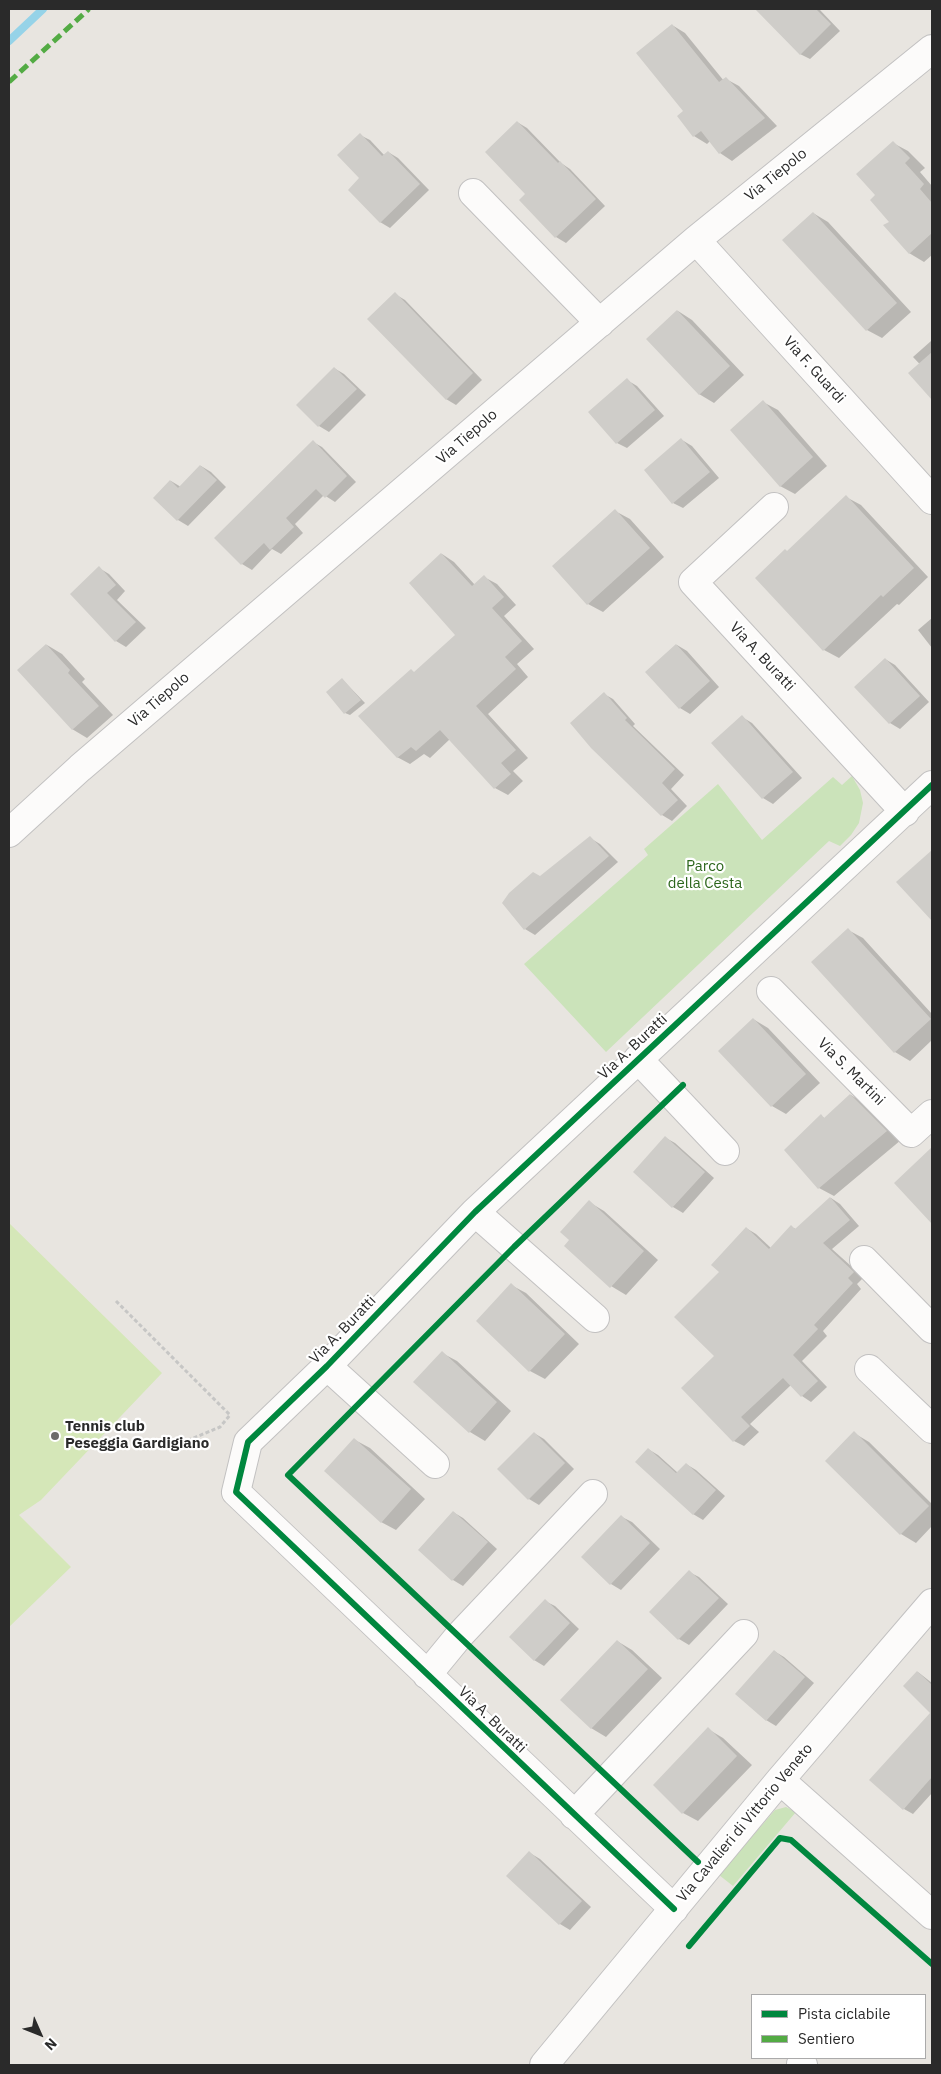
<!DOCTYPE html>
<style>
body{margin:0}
#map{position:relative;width:941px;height:2074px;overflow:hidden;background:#e8e5e0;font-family:"IBM Plex Sans",sans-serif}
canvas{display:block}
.frame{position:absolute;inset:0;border:10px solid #2a2a2a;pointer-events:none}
.legend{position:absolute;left:751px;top:1994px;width:175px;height:65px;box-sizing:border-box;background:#fff;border:1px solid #aaa;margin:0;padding:6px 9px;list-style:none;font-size:15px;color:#2a2a2a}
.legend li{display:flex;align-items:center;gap:10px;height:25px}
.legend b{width:25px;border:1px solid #aaa}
.north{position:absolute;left:15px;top:2009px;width:50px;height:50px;-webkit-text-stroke:4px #fff;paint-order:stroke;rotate:134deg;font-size:14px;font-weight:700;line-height:20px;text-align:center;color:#2a2a2a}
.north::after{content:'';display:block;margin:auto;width:18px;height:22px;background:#2a2a2a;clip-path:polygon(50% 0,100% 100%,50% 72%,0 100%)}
</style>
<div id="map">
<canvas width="941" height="2074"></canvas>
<div class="frame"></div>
<ul class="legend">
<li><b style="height:6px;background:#00873e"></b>Pista ciclabile</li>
<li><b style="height:6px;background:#53ab44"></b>Sentiero</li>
</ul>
<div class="north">N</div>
</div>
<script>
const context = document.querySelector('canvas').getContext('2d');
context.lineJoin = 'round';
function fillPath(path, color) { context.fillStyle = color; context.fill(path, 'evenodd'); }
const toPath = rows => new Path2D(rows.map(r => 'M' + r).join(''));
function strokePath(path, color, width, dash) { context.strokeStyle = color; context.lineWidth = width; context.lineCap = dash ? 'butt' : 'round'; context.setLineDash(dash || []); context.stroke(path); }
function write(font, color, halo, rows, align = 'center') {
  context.font = font + ' "IBM Plex Sans",sans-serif'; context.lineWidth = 4.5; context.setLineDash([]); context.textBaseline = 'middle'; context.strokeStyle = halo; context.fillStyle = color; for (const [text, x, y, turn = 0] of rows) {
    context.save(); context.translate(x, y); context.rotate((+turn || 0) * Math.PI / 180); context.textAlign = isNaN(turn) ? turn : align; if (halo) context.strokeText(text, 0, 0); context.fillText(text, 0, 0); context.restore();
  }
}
fillPath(toPath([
 [852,776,860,790,863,803,859,823,851,835,840,846,829,841,606,1052,524,964,648,855,644,849,718,784,762,840,833,777,842,785],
 [786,1807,796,1812,733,1886,719,1875,775,1810]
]), '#cbe3ba');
fillPath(toPath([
 [9,1223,162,1373,41,1500,19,1515,71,1567,9,1627]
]), '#d5e7b8');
fillPath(toPath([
 [772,9,822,9,820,10,840,31,810,59,800,54,764,16],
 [672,25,685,33,724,81,726,79,739,86,777,126,732,161,720,153,710,141,707,144,694,136,678,116,685,111],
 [517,122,527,128,561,163,570,169,605,206,566,243,556,237,521,200,527,194],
 [360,135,370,140,385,156,388,152,398,158,429,190,390,228,380,222,361,178],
 [893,143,908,151,925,168,920,172,932,186,932,255,924,262,909,253,877,195],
 [813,213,828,222,911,312,882,338,867,330],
 [395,294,405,300,482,380,456,405,446,399],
 [678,311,692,320,744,375,714,403,699,394],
 [931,341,932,342,932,377,913,357],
 [334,368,344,374,366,395,329,432,319,426,298,405],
 [627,380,637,386,664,416,627,448,617,443],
 [763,402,778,410,827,466,795,494,780,486],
 [682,440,692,446,719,478,683,508,673,503],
 [313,442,322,447,356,482,335,502,324,495,295,524,303,533,281,554,272,549,252,570,242,564,216,538],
 [201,466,211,472,226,487,188,526,178,520,155,498,171,481,181,487],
 [846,497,861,505,928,577,899,605,897,604,839,658,824,650,788,552],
 [615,511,630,519,664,557,603,612,588,604],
 [442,554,454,562,475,585,484,577,497,584,516,605,504,616,534,649,517,664,528,677,488,714,528,758,513,771,523,781,508,795,495,788,450,739,430,758,424,754,410,764,397,757,415,673,457,635],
 [99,568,109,574,125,591,117,600,146,628,126,647,116,641,72,594],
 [932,618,932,648,918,630],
 [47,645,62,654,85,679,82,682,113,715,87,738,72,729],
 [677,645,687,651,719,687,690,714,680,708],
 [885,659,895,665,929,702,900,729,890,723],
 [342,679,365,703,350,715,345,713],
 [604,694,613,699,635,724,633,726,684,775,671,789,687,806,672,821,662,815,592,748],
 [742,717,752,723,802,778,773,804,763,798],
 [590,838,600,844,618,862,535,935,525,929,540,878],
 [932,851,932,920,898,882],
 [848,930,863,938,932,1014,932,1040,910,1061,895,1052],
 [753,1019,768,1028,820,1083,786,1114,772,1106],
 [851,1095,865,1104,901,1140,834,1196,819,1188,821,1116,826,1119],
 [666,1138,675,1143,714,1178,683,1213,673,1207,634,1172],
 [930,1150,932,1152,932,1222,896,1183],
 [831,1198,840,1204,859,1226,832,1249,861,1275,863,1278,857,1284,861,1289,823,1331,827,1336,802,1361,827,1387,811,1402,802,1396,791,1385,750,1424,759,1432,744,1446,734,1441,715,1356,720,1272,746,1228,756,1234,771,1248,791,1227,796,1229],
 [589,1202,604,1211,658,1260,626,1295,611,1286,571,1240],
 [511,1285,526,1293,579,1344,545,1379,530,1371],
 [442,1353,457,1361,511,1411,485,1441,470,1432],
 [534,1433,544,1439,574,1469,539,1505,529,1499],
 [854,1433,869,1442,932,1504,932,1526,916,1543,901,1534],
 [355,1440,370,1448,425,1499,396,1530,381,1522],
 [648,1449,658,1455,678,1473,686,1464,696,1470,725,1496,703,1520,693,1514],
 [453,1512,463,1518,497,1549,463,1586,453,1580,420,1550],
 [622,1517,632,1522,660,1549,621,1590,611,1584],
 [689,1572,699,1577,728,1604,689,1645,679,1639,651,1612],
 [545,1601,555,1606,579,1629,544,1666,534,1660],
 [617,1641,632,1650,662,1678,606,1737,591,1728],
 [774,1651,784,1657,814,1683,776,1726,766,1720],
 [918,1672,932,1683,932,1793,913,1814,904,1809,931,1713],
 [708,1729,723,1738,752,1765,698,1821,683,1813],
 [530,1853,540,1859,591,1907,570,1930,560,1924,508,1876]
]), '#0003');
strokePath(toPath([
 [9,41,43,9]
]), '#96d3e8', 8);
fillPath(toPath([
 [755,9,816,9,831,24,800,55],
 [672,24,719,82,726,77,765,118,719,154,701,131,693,137,677,116,683,111,636,53],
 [517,121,558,163,560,161,596,199,555,238,519,200,525,194,485,152],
 [360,133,382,156,388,151,420,184,380,223,348,190,359,178,337,155],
 [893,141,910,158,905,163,924,184,920,189,932,203,932,233,909,254,883,225,889,222,870,200,875,195,856,174],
 [813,212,897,303,866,331,782,240],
 [395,292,473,373,446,400,367,319],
 [677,310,730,366,699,395,646,339],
 [932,352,932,400,908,373],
 [334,367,357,389,318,427,296,405],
 [627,378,655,410,616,444,588,412],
 [763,400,813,457,780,487,730,430],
 [681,438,710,472,672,504,644,470],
 [313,440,347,476,325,498,316,489,286,518,294,527,270,550,264,543,241,565,214,538],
 [200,465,217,480,177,521,153,498,170,480,178,488],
 [846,495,914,568,883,597,881,595,823,651,755,578,785,549,787,551],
 [615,509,650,548,587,605,552,566],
 [441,553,472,586,484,575,504,597,492,608,522,641,505,657,516,669,476,706,516,750,501,763,511,774,494,789,440,730,416,751,411,747,397,758,358,716,411,669,414,672,455,635,409,583],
 [99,566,116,585,107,593,136,622,115,642,70,594],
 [46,644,70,670,68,673,99,706,72,730,17,670],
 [676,644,710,681,679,709,645,672],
 [885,658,920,696,889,724,854,687],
 [342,678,361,700,344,714,326,692],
 [604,692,627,718,625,720,675,769,662,783,678,800,661,816,591,748,570,723],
 [742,715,793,772,762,799,711,743],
 [590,836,609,856,524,930,502,903,509,893,533,872,540,876],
 [932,850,932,921,896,882],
 [848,928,931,1019,894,1053,811,962],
 [753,1018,806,1074,771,1107,718,1051],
 [850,1094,887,1131,818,1189,784,1150,821,1114,824,1118],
 [665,1136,705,1172,672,1208,633,1172],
 [932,1147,932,1224,894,1183],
 [830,1197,850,1220,823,1243,854,1272,848,1278,853,1283,814,1325,818,1329,793,1355,818,1381,801,1397,783,1378,741,1417,750,1426,733,1442,681,1388,714,1356,674,1317,719,1272,711,1265,746,1227,769,1249,791,1225,795,1229],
 [589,1200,644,1251,610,1288,564,1246,569,1240,560,1232],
 [511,1283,565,1334,529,1372,476,1321],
 [442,1351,497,1402,469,1433,413,1382],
 [854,1431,929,1506,900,1535,825,1461],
 [534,1432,565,1463,528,1500,497,1469],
 [354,1438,411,1489,381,1523,324,1471],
 [648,1448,676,1473,686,1463,716,1490,693,1515,635,1462],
 [453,1511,488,1542,452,1581,418,1550],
 [621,1515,650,1543,610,1585,581,1557],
 [689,1570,719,1598,678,1640,649,1612],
 [545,1599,570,1623,534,1661,509,1637],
 [617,1640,648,1669,591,1729,560,1700],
 [774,1650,805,1677,766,1721,735,1694],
 [917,1671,932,1685,932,1777,903,1810,869,1780,930,1713,903,1686],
 [708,1727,737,1756,682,1814,653,1785],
 [529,1851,582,1901,559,1925,506,1876]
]), '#cfcdc9');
const minor = toPath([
 [473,193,600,323],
 [696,240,932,500],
 [774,507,693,582,905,812],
 [9,833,80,768,696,240,932,49],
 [771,991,911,1133,932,1114],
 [638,1059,725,1151],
 [475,1212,595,1318],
 [864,1260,932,1329],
 [327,1366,435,1464],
 [869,1369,932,1429],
 [427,1675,459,1636,593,1494],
 [780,1780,932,1915],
 [574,1815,744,1634],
 [674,1909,236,1492,248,1442,327,1366,475,1212,932,785],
 [801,2064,803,2065],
 [544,2065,780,1780,932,1603]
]);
strokePath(minor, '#c2c1c1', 30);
strokePath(toPath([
 [116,1301,230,1415,220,1427,184,1442]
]), '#c6c6c5', 3, [4, 2.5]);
strokePath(minor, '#fcfbfa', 28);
strokePath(toPath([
 [9,82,89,9]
]), '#53ab44', 5, [10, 5]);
strokePath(toPath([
 [683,1085,514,1247,288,1475,698,1862],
 [674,1909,236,1492,248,1442,327,1366,475,1212,932,785],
 [689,1946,780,1838,791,1840,932,1964]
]), '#00873e', 6);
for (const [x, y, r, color] of [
 [55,1436,5,"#6c6b6a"]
]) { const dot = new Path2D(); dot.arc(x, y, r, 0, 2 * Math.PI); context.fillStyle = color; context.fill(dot); strokePath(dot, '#fff', 2); }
write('15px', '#2a2a2a', '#fff', [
 ["Via Tiepolo",776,175,-39],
 ["Via F. Guardi",814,370,48],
 ["Via Tiepolo",467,437,-41],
 ["Via A. Buratti",762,657,47],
 ["Via Tiepolo",159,700,-41],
 ["Via A. Buratti",633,1047,-43],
 ["Via S. Martini",851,1072,45],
 ["Via A. Buratti",343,1330,-46],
 ["Via A. Buratti",492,1720,44],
 ["Via Cavalieri di Vittorio Veneto",745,1823,-50]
]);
write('15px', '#2c661c', '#fff', [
 ["Parco",705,867],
 ["della Cesta",705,884]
]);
write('bold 15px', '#2a2a2a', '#fff', [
 ["Tennis club",65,1427],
 ["Peseggia Gardigiano",65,1444]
], 'left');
</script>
